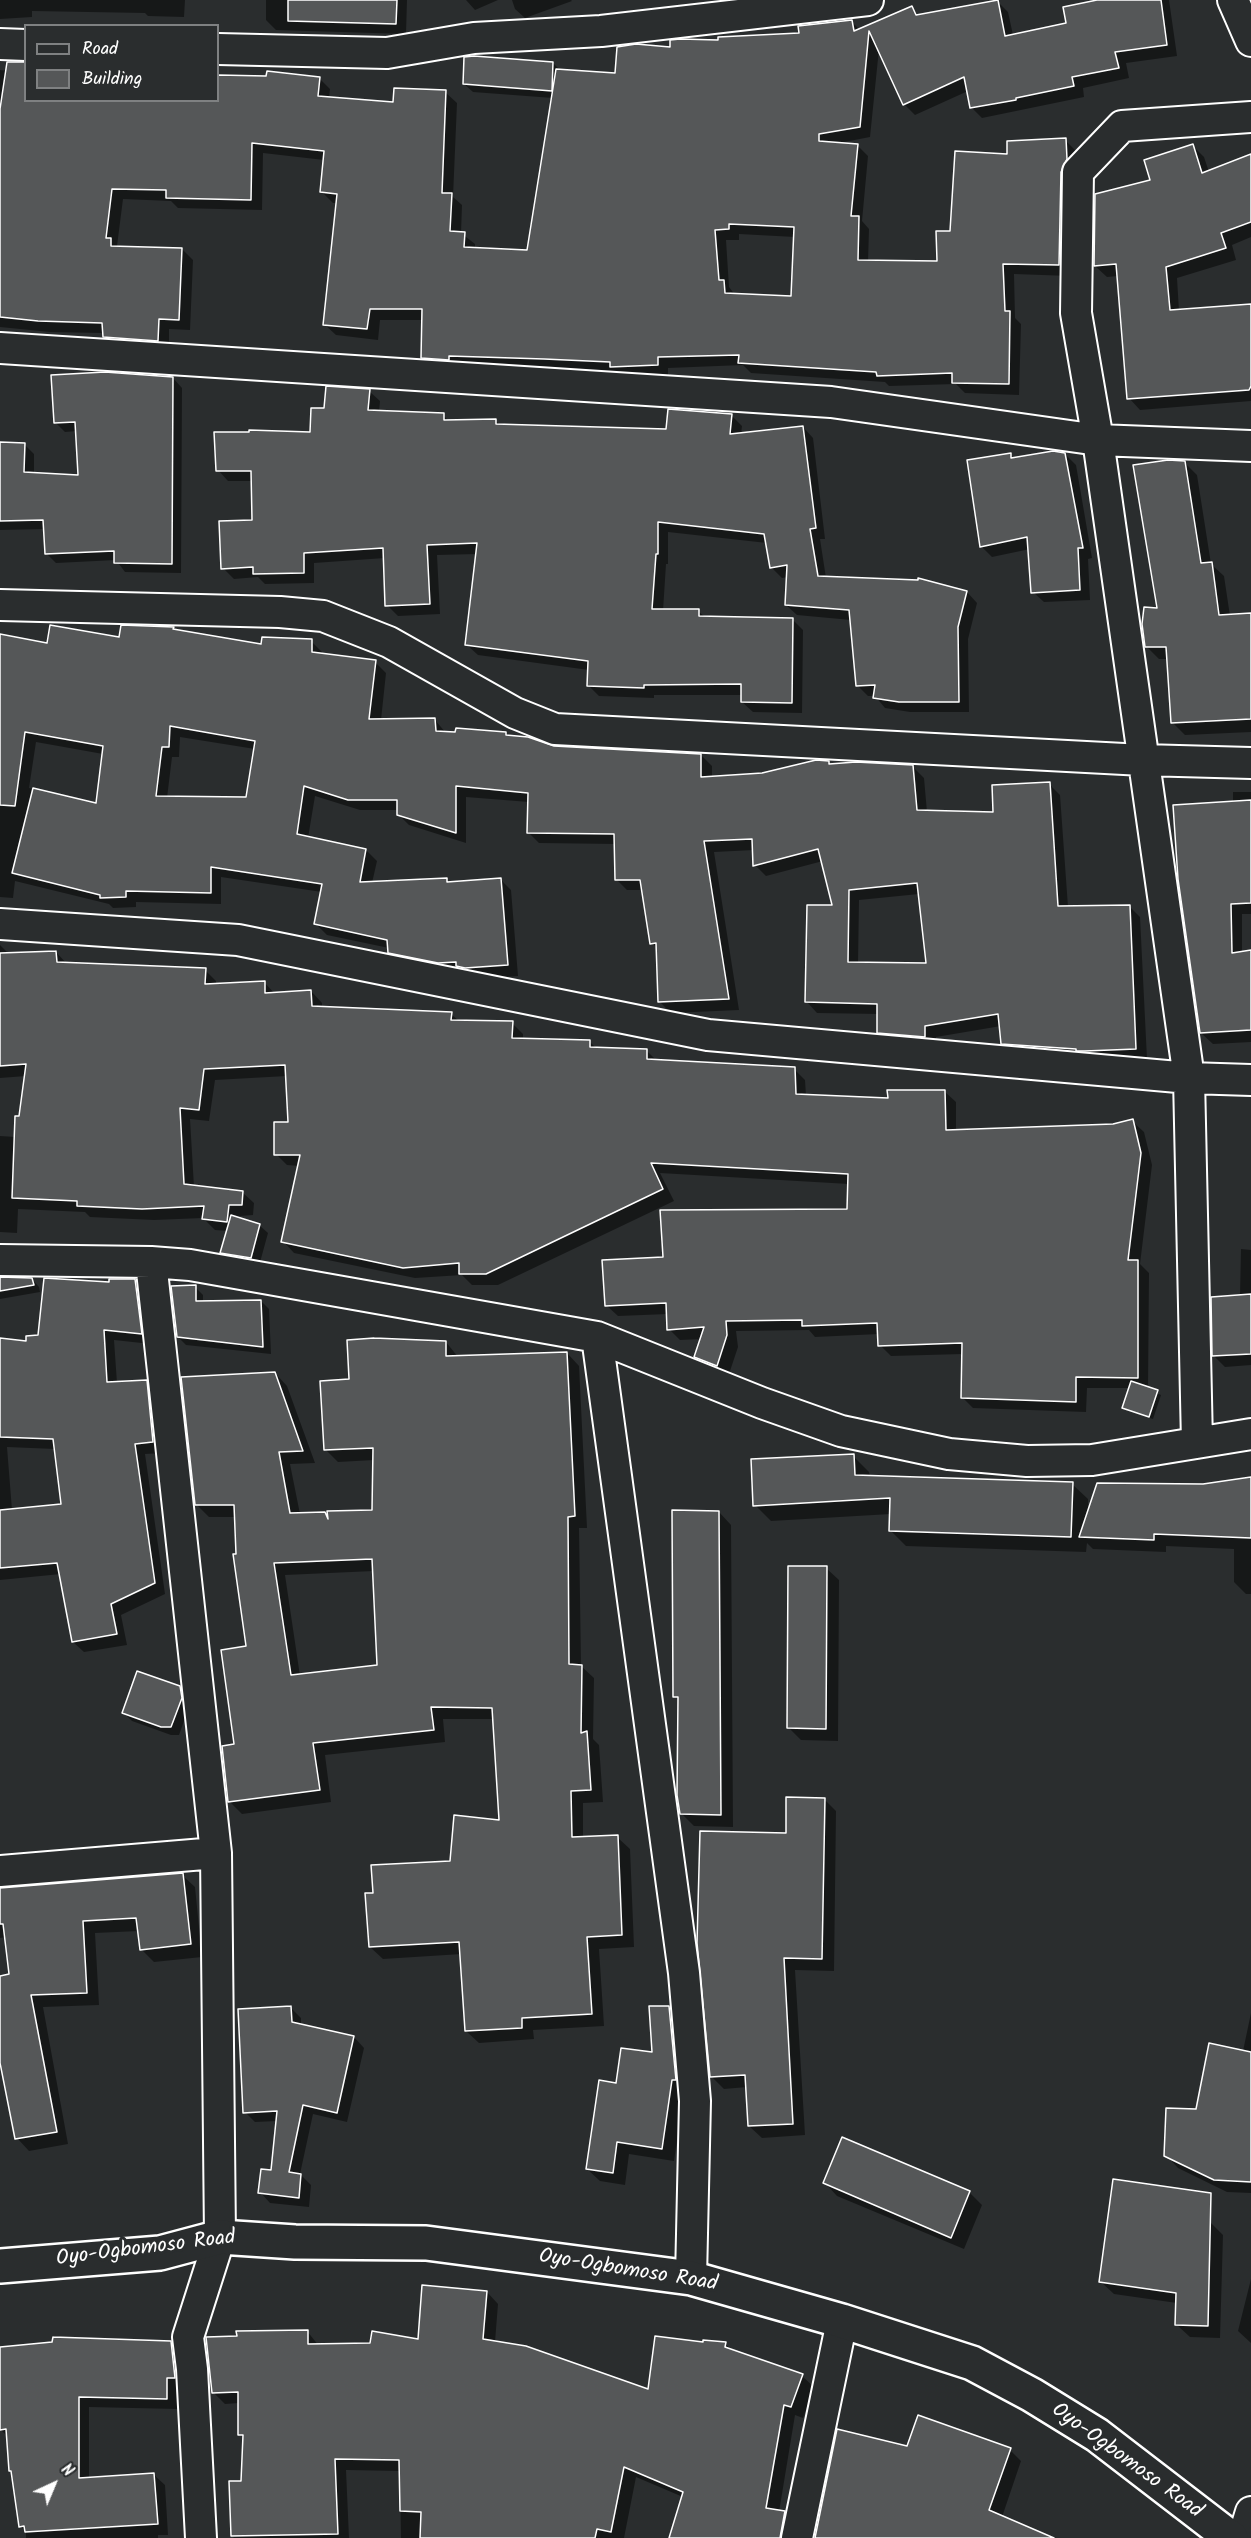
<!DOCTYPE html>
<style>
body{margin:0}
#map{position:relative;width:1251px;height:2538px;overflow:hidden;background:#2a2d2e;font-family:Kalam,sans-serif}
canvas{display:block}
.legend{position:absolute;left:24px;top:24px;width:195px;height:78px;box-sizing:border-box;background:#2a2d2e;border:2px solid #7f8182;margin:0;padding:8px 10px;list-style:none;font-size:18px;color:#fff}
.legend li{display:flex;align-items:center;gap:12px;height:30px}
.legend b{width:30px;border:2px solid #7f8182}
.north{position:absolute;left:24px;top:2454px;width:60px;height:60px;-webkit-text-stroke:4px #2a2d2e;paint-order:stroke;rotate:44deg;font-size:16px;font-weight:700;line-height:24px;text-align:center;color:#fff}
.north::after{content:'';display:block;margin:auto;width:21px;height:27px;background:#fff;clip-path:polygon(50% 0,100% 100%,50% 72%,0 100%)}
</style>
<div id="map">
<canvas width="1251" height="2538"></canvas>
<ul class="legend">
<li><b style="height:8px;background:#2a2d2e"></b>Road</li>
<li><b style="height:16px;background:#555758"></b>Building</li>
</ul>
<div class="north">N</div>
</div>
<script>
const context = document.querySelector('canvas').getContext('2d');
context.lineJoin = 'round';
function fillPath(path, color) { context.fillStyle = color; context.fill(path, 'evenodd'); }
const toPath = rows => new Path2D(rows.map(r => 'M' + r).join(''));
function strokePath(path, color, width, dash) { context.strokeStyle = color; context.lineWidth = width; context.lineCap = dash ? 'butt' : 'round'; context.setLineDash(dash || []); context.stroke(path); }
function write(font, color, halo, rows, align = 'center') {
  context.font = font + ' Kalam,sans-serif'; context.lineWidth = 6; context.setLineDash([]); context.textBaseline = 'middle'; context.strokeStyle = halo; context.fillStyle = color; for (const [text, x, y, turn = 0] of rows) {
    context.save(); context.translate(x, y); context.rotate((+turn || 0) * Math.PI / 180); context.textAlign = isNaN(turn) ? turn : align; if (halo) context.strokeText(text, 0, 0); context.fillText(text, 0, 0); context.restore();
  }
}
fillPath(toPath([
 [0,0,185,0,184,17,148,16,145,13,32,11,32,17,0,19],
 [266,0,407,0,406,34,276,30,266,20],
 [466,0,498,0,475,10],
 [512,0,571,0,572,1,525,18,515,9],
 [1104,0,1169,0,1177,56,1126,63,1129,78,1083,88,1084,97,982,118,971,107,968,91,915,115,904,104,879,49,870,137,839,143,857,145,868,156,862,221,869,229,868,262,939,263,951,233,1009,156,1065,140,1076,151,1077,171,1070,276,1014,274,1015,318,1021,324,1019,395,965,393,956,384,889,386,885,382,751,373,743,365,668,368,668,376,623,377,618,373,557,370,434,369,423,357,423,320,380,320,378,340,336,335,324,324,337,203,333,203,322,192,324,160,263,153,262,210,178,208,171,201,123,199,117,246,182,249,193,260,190,330,169,329,169,351,116,348,104,337,104,333,50,332,0,327,0,70,8,71,26,100,218,100,218,76,319,78,330,89,329,98,394,104,445,92,457,103,453,197,462,205,461,233,475,244,475,249,529,252,553,98,473,92,464,84,553,63,561,71,617,75,671,48,801,34,851,21,860,30,997,1,1008,12,1013,35,1068,24],
 [739,234,795,237,793,298,735,295,729,287,726,240,739,240],
 [1193,146,1204,157,1209,172,1251,156,1251,237,1232,245,1236,260,1177,278,1179,311,1251,306,1251,401,1140,410,1129,398,1118,276,1107,277,1095,266,1152,181],
 [173,378,182,388,181,573,125,572,116,560,56,563,46,553,45,529,0,530,0,443,24,444,34,454,34,474,80,477,77,431,65,432,55,422],
 [369,391,380,401,379,412,443,415,450,422,495,420,501,426,668,430,731,415,742,426,741,434,803,427,813,438,825,539,820,539,826,578,967,592,977,603,968,639,969,712,910,712,885,708,875,696,868,696,858,686,851,620,797,615,786,605,788,577,782,578,771,567,767,543,668,532,668,564,666,564,663,611,698,611,705,617,792,619,803,630,802,713,753,712,742,702,742,695,654,695,654,698,599,696,588,685,589,670,478,655,467,645,478,554,437,555,440,614,398,616,387,605,385,558,314,563,314,583,265,584,258,577,234,579,223,568,253,521,252,481,228,481,218,470,312,434,326,410],
 [1065,454,1076,465,1092,558,1088,559,1090,600,1044,602,1033,592,1030,549,992,557,982,547,968,461,1010,455,1015,459],
 [1184,462,1197,475,1211,564,1224,576,1230,616,1251,615,1251,732,1185,735,1172,722,1168,659,1159,659,1146,646,1159,610],
 [173,628,176,631,263,645,311,641,322,652,322,655,375,662,386,673,381,720,435,720,446,733,505,734,509,737,554,748,701,755,712,766,712,778,762,775,828,762,831,765,913,767,924,778,927,812,995,814,1049,784,1060,795,1068,907,1129,906,1140,917,1147,1059,1014,1054,1003,1043,1001,1026,936,1037,936,1047,890,1043,879,1032,879,1014,817,1013,807,1002,834,907,823,861,766,876,755,865,754,850,714,852,739,1010,671,1013,660,1002,658,949,652,943,643,890,627,890,616,879,616,844,539,843,528,832,529,802,466,797,466,843,409,825,398,814,398,810,360,810,315,796,308,838,366,850,377,861,372,883,446,879,450,883,500,879,511,890,518,976,477,979,401,963,389,952,389,948,327,935,316,924,322,892,221,877,221,904,136,902,136,907,113,908,109,904,15,881,13,898,0,897,0,635,49,645,120,639],
 [180,737,255,749,247,799,167,798,172,757,179,757],
 [36,742,103,754,97,805,29,788],
 [919,894,928,965,858,964,859,900],
 [1233,792,1251,792,1251,914,1242,914,1242,953,1251,952,1251,1042,1213,1044,1201,1033,1233,803],
 [0,945,9,954,56,952,67,964,205,970,216,981,216,985,264,982,275,994,311,991,322,1003,322,1008,451,1014,459,1021,512,1023,523,1034,523,1039,590,1042,597,1049,647,1051,657,1061,794,1069,805,1080,806,1096,889,1100,944,1091,956,1102,956,1131,1113,1125,1132,1121,1144,1132,1152,1165,1140,1264,1149,1273,1148,1389,1161,1395,1153,1419,1128,1411,1124,1407,1131,1388,1087,1388,1086,1412,973,1408,962,1397,963,1354,891,1356,880,1345,879,1334,815,1337,809,1330,736,1331,738,1347,728,1377,707,1368,695,1357,702,1339,680,1340,669,1329,668,1314,618,1316,606,1305,664,1258,848,1211,849,1184,660,1173,674,1201,498,1285,472,1285,462,1275,415,1278,294,1253,283,1241,300,1166,287,1165,276,1154,290,1124,287,1076,215,1080,209,1121,190,1119,194,1187,242,1192,254,1203,253,1215,240,1216,239,1219,259,1225,268,1233,259,1266,230,1261,222,1252,228,1231,215,1230,203,1218,154,1220,90,1217,85,1212,18,1209,17,1233,0,1232,0,1136,16,1137,21,1117,26,1076,0,1078],
 [1241,1249,1251,1250,1251,1365,1225,1367,1214,1356,1240,1296],
 [0,1279,32,1279,39,1287,40,1292,0,1299],
 [135,1281,145,1291,151,1344,114,1340,117,1383,146,1381,157,1392,163,1453,145,1454,165,1594,121,1615,127,1645,84,1652,73,1642,61,1574,0,1580,0,1339,27,1343,111,1284],
 [7,1447,55,1449,62,1505,12,1510],
 [195,1287,203,1295,203,1303,261,1301,269,1309,271,1354,186,1345,178,1337],
 [446,1342,458,1357,567,1353,579,1366,587,1528,579,1528,581,1666,594,1678,593,1739,599,1745,603,1802,583,1803,583,1838,617,1837,630,1849,634,1947,599,1949,604,2026,533,2030,534,2039,479,2043,466,2031,462,1954,383,1959,370,1947,375,1894,451,1862,501,1821,495,1719,443,1719,445,1742,325,1755,331,1802,242,1814,229,1801,248,1648,238,1555,236,1517,209,1517,197,1505,275,1373,287,1386,315,1463,290,1464,300,1514,324,1513,329,1518,373,1511,374,1460,338,1462,326,1450,351,1380],
 [374,1571,378,1666,300,1676,285,1575],
 [853,1456,869,1472,870,1477,1072,1484,1088,1499,1088,1514,1203,1486,1251,1479,1251,1594,1246,1594,1234,1582,1234,1549,1166,1546,1166,1552,1093,1549,1087,1543,1086,1552,906,1546,891,1531,891,1514,771,1521,755,1505],
 [719,1512,731,1525,733,1827,694,1826,681,1813,680,1701,675,1696],
 [826,1568,839,1580,838,1741,801,1740,789,1728],
 [179,1688,188,1696,189,1707,179,1735,171,1735,132,1721,124,1713],
 [824,1799,836,1811,834,1971,795,1970,805,2135,762,2138,749,2126,747,2087,724,2089,712,2077,787,1834],
 [182,1875,195,1887,202,1957,154,1962,141,1949,139,1931,95,1933,99,2005,43,2007,68,2144,29,2151,17,2138,0,2055,0,1978,11,1975,6,1937,0,1938,0,1889],
 [669,2007,681,2020,684,2092,674,2161,629,2154,625,2185,600,2181,587,2169,617,2085,653,2054],
 [291,2008,301,2018,301,2025,354,2037,364,2048,347,2122,313,2114,300,2174,311,2185,309,2207,270,2203,260,2192,273,2172,277,2121,255,2122,245,2112],
 [1251,2013,1251,2193,1227,2192,1178,2168,1166,2155,1243,2051],
 [825,2183,969,2192,982,2205,964,2249,837,2196],
 [1210,2222,1223,2235,1220,2338,1190,2337,1177,2325,1177,2303,1114,2294,1101,2282],
 [1251,2279,1251,2343,1238,2331],
 [487,2292,498,2304,495,2342,650,2391,705,2344,725,2344,733,2351,802,2376,814,2387,803,2418,795,2415,779,2512,784,2513,796,2524,793,2538,671,2538,683,2497,636,2477,624,2538,401,2538,400,2471,346,2470,349,2538,234,2538,232,2536,242,2482,245,2439,240,2434,239,2403,225,2404,213,2392,307,2331,319,2346,419,2341],
 [170,2342,181,2353,185,2388,178,2388,177,2409,89,2407,89,2479,154,2475,165,2485,168,2535,158,2535,158,2538,26,2538,26,2532,20,2526,13,2473,10,2471,8,2437,0,2429,0,2349],
 [908,2448,1010,2450,1021,2461,1002,2517,1051,2538,816,2538]
]), '#0007');
const building = toPath([
 [288,0,397,0,396,24,288,21,288,0],
 [998,0,1005,36,1066,23,1063,7,1097,0,1161,0,1167,45,1115,52,1119,68,1072,77,1074,86,1016,98,1016,100,970,108,964,77,903,105,869,31,860,127,819,134,819,141,858,144,851,216,859,216,858,260,937,261,936,231,950,231,955,151,1007,154,1007,141,1066,138,1067,159,1061,172,1059,265,1003,264,1005,311,1010,311,1009,384,952,383,952,373,877,376,876,372,738,363,739,355,658,357,658,365,610,367,610,362,544,359,449,356,449,360,421,358,422,309,370,309,367,329,323,325,337,194,320,192,324,151,252,143,251,200,166,198,166,190,112,189,106,238,111,238,111,246,182,248,179,320,159,319,158,341,103,337,102,323,38,321,0,317,0,109,7,62,26,62,26,100,218,100,218,75,266,76,267,71,320,77,318,96,393,102,394,88,446,90,442,193,452,193,450,231,465,232,464,247,527,250,556,69,615,73,617,47,636,44,670,47,670,40,680,39,718,40,718,37,799,33,798,26,852,20,854,31,912,6,916,15,998,0],
 [729,224,794,227,791,296,725,293,724,280,719,280,715,230,729,229,729,224],
 [474,56,553,62,552,91,463,84,464,57,474,56],
 [1193,144,1202,173,1251,154,1251,222,1221,233,1226,248,1166,267,1170,310,1251,304,1251,386,1249,390,1127,399,1116,264,1094,266,1095,194,1150,180,1144,160,1193,144],
 [105,372,173,377,172,564,114,563,114,551,45,554,43,520,0,521,0,442,25,443,24,472,78,475,75,422,54,423,51,375,105,372],
 [326,386,370,389,368,410,444,413,444,420,496,419,496,424,666,429,668,409,732,414,730,434,803,426,816,528,810,529,818,576,918,580,918,578,967,591,958,627,959,702,899,702,873,698,875,685,856,686,849,610,785,605,787,565,770,568,764,534,658,522,658,554,656,554,652,609,699,609,699,616,793,618,792,703,741,702,741,684,644,685,644,688,587,686,588,661,465,645,477,543,427,545,430,604,385,606,383,548,304,553,304,573,253,574,253,567,221,569,219,521,252,520,251,471,216,471,214,432,249,432,249,430,310,432,311,408,324,408,326,386],
 [1053,451,1065,453,1083,548,1078,548,1080,590,1031,593,1027,537,980,547,967,460,1011,453,1011,458,1053,451],
 [1168,460,1185,461,1201,563,1212,562,1219,615,1251,613,1251,719,1171,723,1166,647,1145,647,1142,624,1144,607,1157,608,1133,465,1168,460],
 [50,625,119,637,121,625,174,627,173,629,261,644,262,637,312,639,312,652,376,660,369,719,435,718,436,731,455,732,456,728,506,732,506,735,528,737,554,746,701,754,701,777,762,773,816,760,829,761,829,764,856,762,913,765,917,810,993,812,992,785,1050,782,1058,906,1130,905,1136,1049,1085,1051,1076,1051,1076,1049,1001,1044,998,1014,925,1026,925,1037,877,1033,877,1004,805,1002,807,905,832,905,818,849,753,866,752,839,704,841,729,999,658,1002,656,943,650,944,640,880,615,880,614,834,527,833,528,793,456,786,456,833,397,815,397,800,348,800,304,786,297,834,366,849,360,882,447,878,447,882,501,878,508,965,465,968,456,966,456,962,438,963,388,953,387,940,314,924,322,884,211,867,211,893,126,891,126,897,100,898,100,895,12,873,33,788,96,803,103,746,25,732,15,806,0,805,0,634,47,643,50,625],
 [170,726,255,741,246,797,156,796,162,747,169,747,170,726],
 [917,883,926,963,848,962,849,890,917,883],
 [1251,800,1251,903,1231,904,1232,953,1251,950,1251,1030,1200,1033,1178,879,1173,805,1251,800],
 [56,951,57,962,206,968,205,984,265,981,265,993,311,990,312,1006,452,1012,451,1020,513,1021,512,1038,590,1040,590,1047,647,1049,647,1059,795,1067,796,1094,888,1098,887,1090,945,1090,946,1130,1113,1124,1133,1119,1141,1153,1128,1260,1138,1260,1138,1378,1076,1377,1076,1402,961,1398,962,1343,878,1346,877,1323,802,1326,802,1320,726,1321,727,1335,717,1366,694,1357,704,1327,667,1330,666,1303,605,1306,602,1260,663,1257,660,1210,847,1209,848,1174,651,1163,663,1189,486,1274,459,1274,459,1263,403,1268,281,1242,300,1155,274,1155,274,1122,288,1122,285,1065,204,1069,199,1110,180,1108,184,1184,243,1191,242,1205,229,1205,227,1222,202,1219,204,1206,142,1209,77,1206,77,1201,12,1198,15,1116,19,1116,26,1064,0,1066,0,953,56,951],
 [231,1215,260,1224,251,1258,220,1253,231,1215],
 [0,1277,32,1278,34,1285,0,1291,0,1277],
 [44,1278,109,1282,109,1279,135,1279,142,1334,104,1330,107,1382,147,1380,153,1442,135,1444,155,1583,111,1604,117,1634,72,1642,57,1563,0,1568,0,1510,61,1504,53,1439,0,1437,0,1338,26,1341,26,1336,38,1335,44,1278],
 [196,1285,196,1301,261,1300,263,1347,177,1337,171,1286,196,1285],
 [1251,1294,1251,1354,1212,1356,1211,1297,1251,1294],
 [374,1338,446,1341,446,1356,567,1352,575,1516,568,1517,569,1664,582,1665,581,1733,587,1731,591,1790,571,1791,572,1837,618,1835,622,1935,587,1937,592,2014,522,2018,522,2028,465,2031,459,1942,369,1947,365,1893,373,1893,371,1865,450,1861,454,1815,499,1820,492,1708,431,1707,434,1730,313,1743,320,1790,228,1802,222,1746,234,1744,221,1650,246,1646,233,1554,236,1554,234,1505,195,1505,181,1377,275,1372,303,1451,279,1452,290,1513,325,1512,328,1519,327,1511,372,1510,373,1448,324,1450,320,1381,349,1379,347,1340,374,1338],
 [372,1559,377,1665,291,1675,274,1563,372,1559],
 [1131,1381,1158,1390,1149,1417,1122,1408,1131,1381],
 [854,1454,855,1475,1073,1482,1071,1537,889,1531,890,1498,753,1506,751,1459,854,1454],
 [1251,1477,1251,1538,1154,1534,1154,1540,1079,1537,1097,1483,1203,1484,1251,1477],
 [672,1510,719,1511,721,1815,680,1814,677,1795,678,1697,673,1697,672,1510],
 [788,1566,827,1566,826,1729,787,1728,788,1566],
 [137,1671,180,1686,182,1698,171,1727,161,1727,122,1713,137,1671],
 [786,1797,825,1798,822,1959,784,1958,793,2124,748,2126,745,2075,710,2077,697,1943,700,1831,786,1833,786,1797],
 [183,1873,191,1944,140,1950,136,1918,83,1921,87,1993,31,1995,57,2132,15,2139,0,2063,0,1976,9,1974,3,1924,0,1924,0,1888,183,1873],
 [291,2006,292,2022,354,2036,337,2113,303,2105,289,2172,301,2174,299,2198,258,2193,261,2169,271,2170,277,2111,243,2113,238,2009,291,2006],
 [649,2006,669,2006,676,2080,672,2080,662,2149,617,2142,613,2173,586,2169,599,2080,616,2083,621,2048,652,2052,649,2006],
 [1209,2043,1251,2052,1251,2182,1214,2180,1164,2156,1166,2108,1196,2109,1209,2043],
 [842,2137,970,2191,951,2238,823,2183,842,2137],
 [1113,2179,1211,2193,1208,2326,1175,2325,1176,2293,1099,2282,1113,2179],
 [422,2285,487,2291,483,2339,526,2346,648,2389,655,2336,703,2342,703,2340,726,2342,725,2347,803,2374,791,2407,784,2405,766,2508,785,2511,780,2538,669,2538,683,2492,624,2467,611,2532,597,2529,595,2538,420,2538,421,2512,400,2511,399,2460,335,2459,338,2534,231,2536,229,2481,241,2481,243,2435,238,2435,238,2392,212,2393,206,2337,237,2336,236,2331,308,2330,308,2344,370,2343,372,2331,418,2339,422,2285],
 [53,2337,171,2341,175,2378,167,2378,167,2399,79,2397,79,2478,154,2473,158,2524,25,2532,24,2526,19,2527,11,2471,9,2471,6,2429,0,2430,0,2347,52,2342,53,2337],
 [918,2415,1011,2448,989,2510,1054,2538,815,2538,837,2429,907,2446,918,2415]
]);
fillPath(building, '#555758');
strokePath(building, '#fff', 1.5);
const minor = toPath([
 [1233,0,1251,41],
 [0,44,26,45],
 [218,49,387,53,474,38,601,31,868,0],
 [0,348,831,402,1098,440,1251,446],
 [0,605,280,612,323,616,389,642,515,713,555,729,1143,760,1251,763],
 [0,924,238,940,708,1035,1189,1078,1251,1080],
 [0,1260,151,1262,190,1265,597,1337,762,1403,841,1431,949,1454,1027,1461,1092,1460,1251,1434],
 [151,1262,216,1853,220,2237,188,2337,192,2369,201,2538],
 [597,1337,684,1973,695,2101,691,2278],
 [1197,1443,1189,1078,1098,440,1076,313,1078,172,1122,126,1251,117],
 [0,1871,216,1853],
 [797,2538,842,2321],
 [1243,2538,1251,2512]
]);
const trunk = toPath([
 [0,2266,160,2253,220,2237,295,2242,426,2243,691,2278,842,2321,972,2363,1032,2395,1097,2435,1231,2538]
]);
strokePath(minor, '#fff', 34);
strokePath(trunk, '#fff', 38);
strokePath(minor, '#2a2d2e', 30);
strokePath(trunk, '#2a2d2e', 33);
write('21px', '#fff', '#2a2d2e', [
 ["Oyo-Ogbomoso Road",146,2250,-7],
 ["Oyo-Ogbomoso Road",628,2272,9],
 ["Oyo-Ogbomoso Road",1126,2462,36]
]);
</script>
